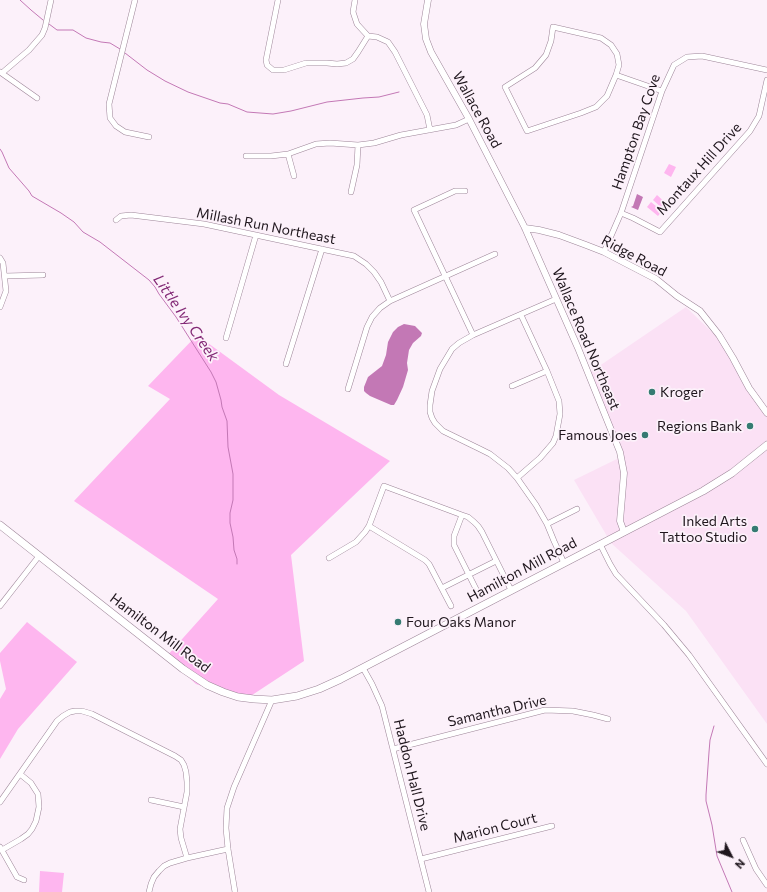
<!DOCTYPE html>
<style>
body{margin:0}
#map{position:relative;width:767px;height:892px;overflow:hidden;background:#fcf1fa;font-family:Commissioner,sans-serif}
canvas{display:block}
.north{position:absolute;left:711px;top:836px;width:40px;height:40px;-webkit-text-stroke:3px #fcf1fa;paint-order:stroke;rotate:132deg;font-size:11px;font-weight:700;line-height:16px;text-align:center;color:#1f161d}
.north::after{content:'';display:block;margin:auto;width:14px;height:18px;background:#1f161d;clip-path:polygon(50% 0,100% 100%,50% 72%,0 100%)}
</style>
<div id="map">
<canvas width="767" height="892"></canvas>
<div class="north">N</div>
</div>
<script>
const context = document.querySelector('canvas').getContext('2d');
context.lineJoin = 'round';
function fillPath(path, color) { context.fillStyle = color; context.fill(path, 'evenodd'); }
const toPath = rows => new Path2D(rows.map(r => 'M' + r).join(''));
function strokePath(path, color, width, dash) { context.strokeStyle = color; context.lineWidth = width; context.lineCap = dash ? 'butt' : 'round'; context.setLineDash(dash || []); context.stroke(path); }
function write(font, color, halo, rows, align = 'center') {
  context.font = font + ' Commissioner,sans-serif'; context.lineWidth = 3.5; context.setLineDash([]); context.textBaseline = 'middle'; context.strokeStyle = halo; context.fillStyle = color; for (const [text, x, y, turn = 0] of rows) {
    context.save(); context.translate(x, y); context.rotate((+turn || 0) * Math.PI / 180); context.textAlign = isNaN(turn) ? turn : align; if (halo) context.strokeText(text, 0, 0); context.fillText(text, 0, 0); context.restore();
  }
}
fillPath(toPath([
 [686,307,718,338,726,353,727,352,767,407,767,724,686,611,611,543,574,480,621,457,589,373]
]), '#fbe1f5');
fillPath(toPath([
 [669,164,676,167,671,177,664,173],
 [657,195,668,205,664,210,653,200],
 [651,202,662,211,658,216,647,207],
 [197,335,279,395,390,461,291,555,304,661,243,701,196,684,166,657,218,599,74,501,170,399,148,386],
 [27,622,77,662,18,729,0,759,0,699,6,689,0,661,0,653],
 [40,871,64,873,62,892,39,892]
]), '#feb6ef');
fillPath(toPath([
 [637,194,643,197,638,210,631,207,633,206],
 [404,324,415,326,422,333,421,336,413,343,409,350,407,363,408,370,403,387,397,400,394,405,391,405,370,396,366,393,364,391,364,387,368,377,382,366,386,355,388,342,393,332,398,327]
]), '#c378b5');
strokePath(toPath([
 [20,0,31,10,43,20],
 [49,24,57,30,73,30,86,38,101,42,110,43,120,49],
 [125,53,147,70,165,81,188,92,220,103,228,104,247,112,273,114,291,111,327,102,363,98,379,97,399,92],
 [0,149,2,152,9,168,29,191,32,196,61,213,74,222,83,232,100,242,149,280,155,287,159,294,176,317,211,372,216,382,221,400,222,407,227,421,228,447,233,474,233,500,230,513,230,523,233,537,234,550,237,559,237,564],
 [714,726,710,740,709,752,706,795,706,801,712,825,717,856,732,892]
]), '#c378b5', 1);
const minor = toPath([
 [135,0,109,104,110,118,116,126,125,132,149,137],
 [278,0,266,60,267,65,273,70,284,70,306,63,327,63,337,64,346,63,353,59,358,52,368,36],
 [355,0,353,12,357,24,368,36,377,37,388,42,395,52,427,115,430,130],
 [553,27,601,38,611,45,617,54,619,65,616,75,607,96,596,107,581,113,527,131,505,87,535,68,546,55,551,41,553,27],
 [0,72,37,98],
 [2,73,29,50,42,35,45,28,51,0],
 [616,75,662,91],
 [288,154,294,176],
 [246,156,271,156,288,154,316,144,330,143,358,145,374,143,401,135,456,125,469,119],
 [465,191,455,191,414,210,473,335],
 [351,192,357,165,358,145],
 [621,213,633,218,660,232,750,131,759,116,767,80],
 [116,220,121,216,131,215,204,224,354,256,366,264,374,272,381,282,390,301],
 [604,252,621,213,662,91,674,65,687,57,702,56,767,70],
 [0,258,3,263,6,291,0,307],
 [5,276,43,275],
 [556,299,473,335,459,343,452,349,440,369,432,391,430,405,430,412,432,418,435,423,443,431,480,449,490,454,508,468,517,478,536,505,547,524,554,541,564,563],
 [226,338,256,235],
 [286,364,322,249],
 [512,386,547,371],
 [348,389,367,327,372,317,380,308,390,301,495,254],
 [517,478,540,458,553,443,556,436,560,414,559,401,547,371,521,315],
 [462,515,454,536,454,545,478,593],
 [547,524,577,509],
 [369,526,425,560,429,564,451,606],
 [600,544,610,564,616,574,664,625,689,655,767,764],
 [329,558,356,542,365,532,369,526,384,486,462,515,468,517,474,522,478,526,482,532,511,590],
 [442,588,496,561],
 [0,606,39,556],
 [363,668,372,684,382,706,429,892],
 [393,749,545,710,573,711,593,715,608,719],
 [151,800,184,807],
 [0,802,57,721,63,716,70,712,75,711,82,711,92,714,175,756,181,760,184,765,186,772,187,782,187,792,180,829,181,838,187,858],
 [743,840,756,869,767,885],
 [0,847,17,877,24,880],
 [2,850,21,839,28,834,32,829,36,821,39,807,38,794,31,783,20,774],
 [421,859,552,826],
 [149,892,151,884,154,877,159,871,164,866,170,863,187,858,228,849],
 [235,892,228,849,226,828,227,808,234,787,272,700]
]);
const tertiary = toPath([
 [428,0,424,24,426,39,431,52,469,119,525,228,578,348,620,452,624,473,620,521,624,532],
 [525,228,539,230,559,235,586,245,604,252,656,279,677,296,700,311,719,335,733,358,749,388,767,413]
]);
const secondary = toPath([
 [0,525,183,669,207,685,223,692,238,697,254,699,272,700,297,696,319,689,341,679,703,491,732,473,767,445]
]);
strokePath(minor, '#9d8598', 6);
strokePath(tertiary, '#9d8598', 7);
strokePath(secondary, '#9d8598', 8);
strokePath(minor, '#fff', 5);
strokePath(tertiary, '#fff', 6);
strokePath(secondary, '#fff', 7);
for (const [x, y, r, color] of [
 [652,392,4,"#357b72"],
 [750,426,4,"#357b72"],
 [645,435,4,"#357b72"],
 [755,529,4,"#357b72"],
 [398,622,4,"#357b72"]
]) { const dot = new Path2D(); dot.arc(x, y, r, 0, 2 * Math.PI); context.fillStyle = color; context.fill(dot); strokePath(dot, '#fcf1fa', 1.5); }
write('14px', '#1f161d', '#fcf1fa', [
 ["Wallace Road",477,110,61],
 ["Hampton Bay Cove",636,132,-71],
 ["Montaux Hill Drive",699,169,-48],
 ["Millash Run Northeast",266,226,11],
 ["Ridge Road",634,256,28],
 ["Wallace Road Northeast",586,339,67],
 ["Hamilton Mill Road",522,570,-28],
 ["Hamilton Mill Road",160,633,37],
 ["Samantha Drive",497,711,-13],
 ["Haddon Hall Drive",412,775,76],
 ["Marion Court",495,828,-14]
]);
write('14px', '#1f161d', '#fcf1fa', [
 ["Kroger",660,392,"left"],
 ["Regions Bank",742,426],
 ["Famous Joes",637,435],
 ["Inked Arts",747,521],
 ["Tattoo Studio",747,537],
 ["Four Oaks Manor",406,622,"left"]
], 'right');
write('italic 15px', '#832a76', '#fcf1fa', [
 ["Little Ivy Creek",186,318,55]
]);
</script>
